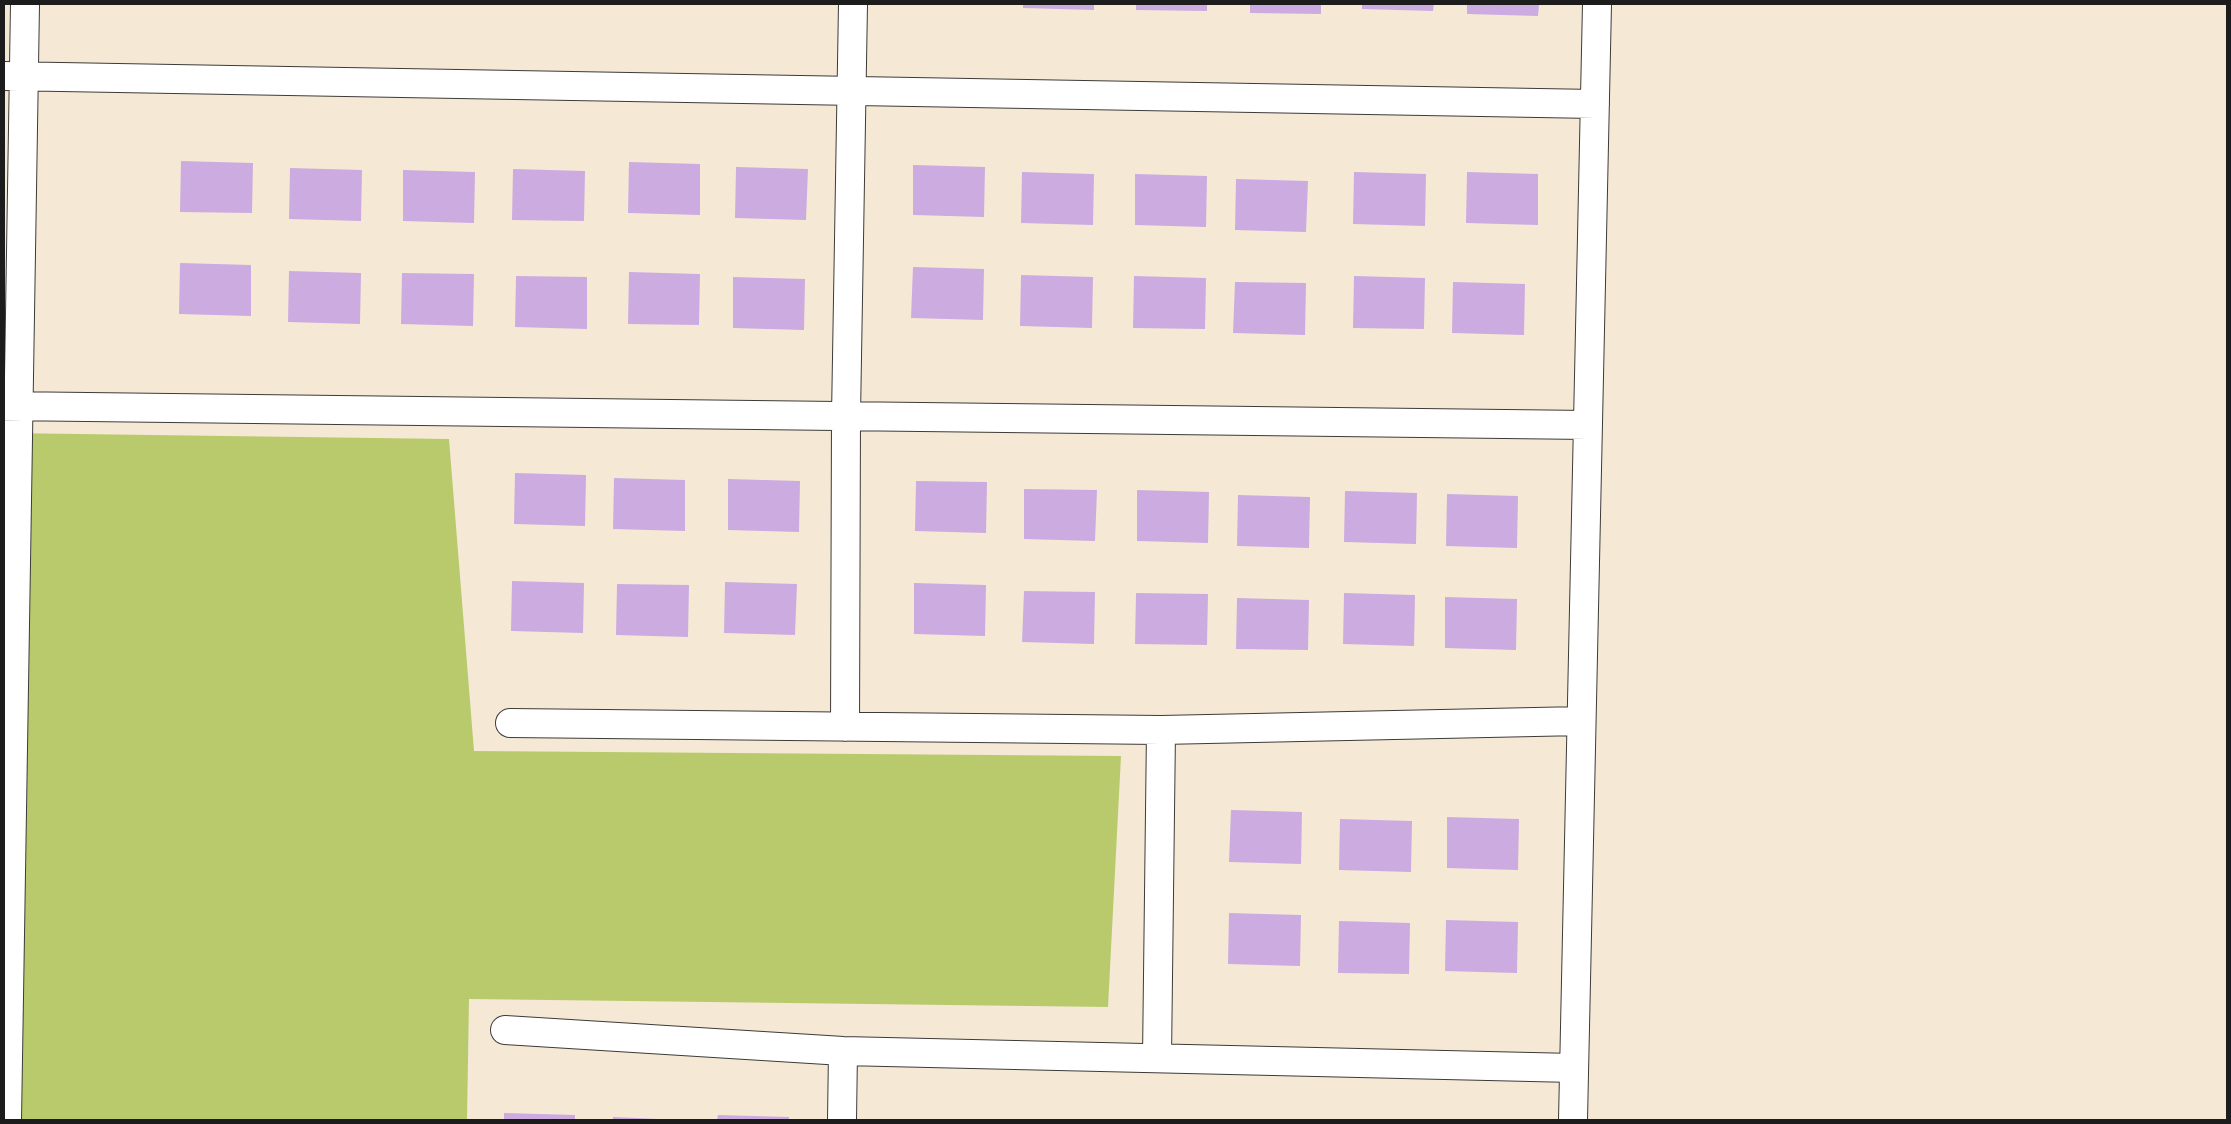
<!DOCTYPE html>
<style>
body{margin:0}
#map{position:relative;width:2231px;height:1124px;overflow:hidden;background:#f5e9d5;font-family:"Architects Daughter",sans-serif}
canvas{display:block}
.frame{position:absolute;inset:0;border:5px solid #1c1c1c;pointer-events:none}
</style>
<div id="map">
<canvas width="2231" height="1124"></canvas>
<div class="frame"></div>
</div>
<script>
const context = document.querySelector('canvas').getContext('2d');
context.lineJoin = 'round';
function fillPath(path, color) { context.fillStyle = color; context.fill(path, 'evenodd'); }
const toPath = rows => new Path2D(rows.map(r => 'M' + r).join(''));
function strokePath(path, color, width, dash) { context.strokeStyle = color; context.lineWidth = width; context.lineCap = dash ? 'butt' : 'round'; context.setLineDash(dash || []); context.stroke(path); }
fillPath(toPath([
 [4,433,449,439,474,751,1121,756,1108,1007,469,999,467,1120,4,1120]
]), '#b9ca6d');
fillPath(toPath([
 [1023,4,1094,4,1094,10,1023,8],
 [1136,4,1207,4,1207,11,1136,10],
 [1250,4,1321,4,1321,14,1250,13],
 [1362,4,1434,4,1433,11,1362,9],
 [1467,4,1539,4,1538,16,1467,14],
 [181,161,253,163,252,213,180,212],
 [629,162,700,164,700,215,628,213],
 [913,165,985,167,984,217,913,215],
 [736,167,808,169,806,220,735,218],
 [290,168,362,170,361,221,289,219],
 [513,169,585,171,584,221,512,220],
 [403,170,475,172,474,223,403,221],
 [1022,172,1094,174,1093,225,1021,223],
 [1354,172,1426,174,1425,226,1353,224],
 [1467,172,1538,174,1538,225,1466,223],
 [1135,174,1207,176,1206,227,1135,225],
 [1236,179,1308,181,1306,232,1235,230],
 [180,263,251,265,251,316,179,314],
 [913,267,984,269,983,320,911,318],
 [289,271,361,273,360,324,288,322],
 [629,272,700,274,699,325,628,324],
 [402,273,474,274,473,326,401,324],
 [1021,275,1093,277,1092,328,1020,326],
 [516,276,587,277,587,329,515,327],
 [1134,276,1206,278,1205,329,1133,328],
 [1354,276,1425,278,1424,329,1353,328],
 [733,277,805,279,804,330,733,328],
 [1235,282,1306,283,1305,335,1233,333],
 [1453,282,1525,284,1524,335,1452,333],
 [515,473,586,475,585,526,514,524],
 [614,478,685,480,685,531,613,529],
 [728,479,800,481,799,532,728,530],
 [916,481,987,482,986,533,915,531],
 [1024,489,1097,490,1095,541,1024,539],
 [1137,490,1209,492,1208,543,1137,541],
 [1345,491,1417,493,1416,544,1344,542],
 [1447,494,1518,496,1517,548,1446,546],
 [1238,495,1310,497,1309,548,1237,546],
 [512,581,584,583,583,633,511,631],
 [725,582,797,584,795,635,724,633],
 [914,583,986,585,985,636,914,634],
 [617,584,689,585,688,637,616,635],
 [1024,591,1095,592,1094,644,1022,642],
 [1136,593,1208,594,1207,645,1135,644],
 [1344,593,1415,595,1414,646,1343,644],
 [1445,597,1517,599,1516,650,1445,648],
 [1237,598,1309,600,1308,650,1236,649],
 [1231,810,1302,812,1301,864,1229,862],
 [1447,817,1519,819,1518,870,1447,868],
 [1340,819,1412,821,1411,872,1339,870],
 [1229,913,1301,915,1300,966,1228,964],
 [1446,920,1518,922,1517,973,1445,971],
 [1339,921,1410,923,1409,974,1338,973],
 [504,1113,575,1115,575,1120,504,1120],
 [718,1115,789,1117,789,1120,717,1120],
 [613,1117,659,1119,659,1120,613,1120]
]), '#ccabe1');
const minor = toPath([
 [4,76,1595,104],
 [4,406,1588,425],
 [510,723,1161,730,1581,721],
 [845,727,846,416,853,4],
 [505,1030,843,1051,1574,1068],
 [1157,1058,1161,730],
 [7,1120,25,4],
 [842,1120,843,1051],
 [1573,1120,1597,4]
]);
strokePath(minor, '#3d3b38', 30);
strokePath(minor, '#fff', 28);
</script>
